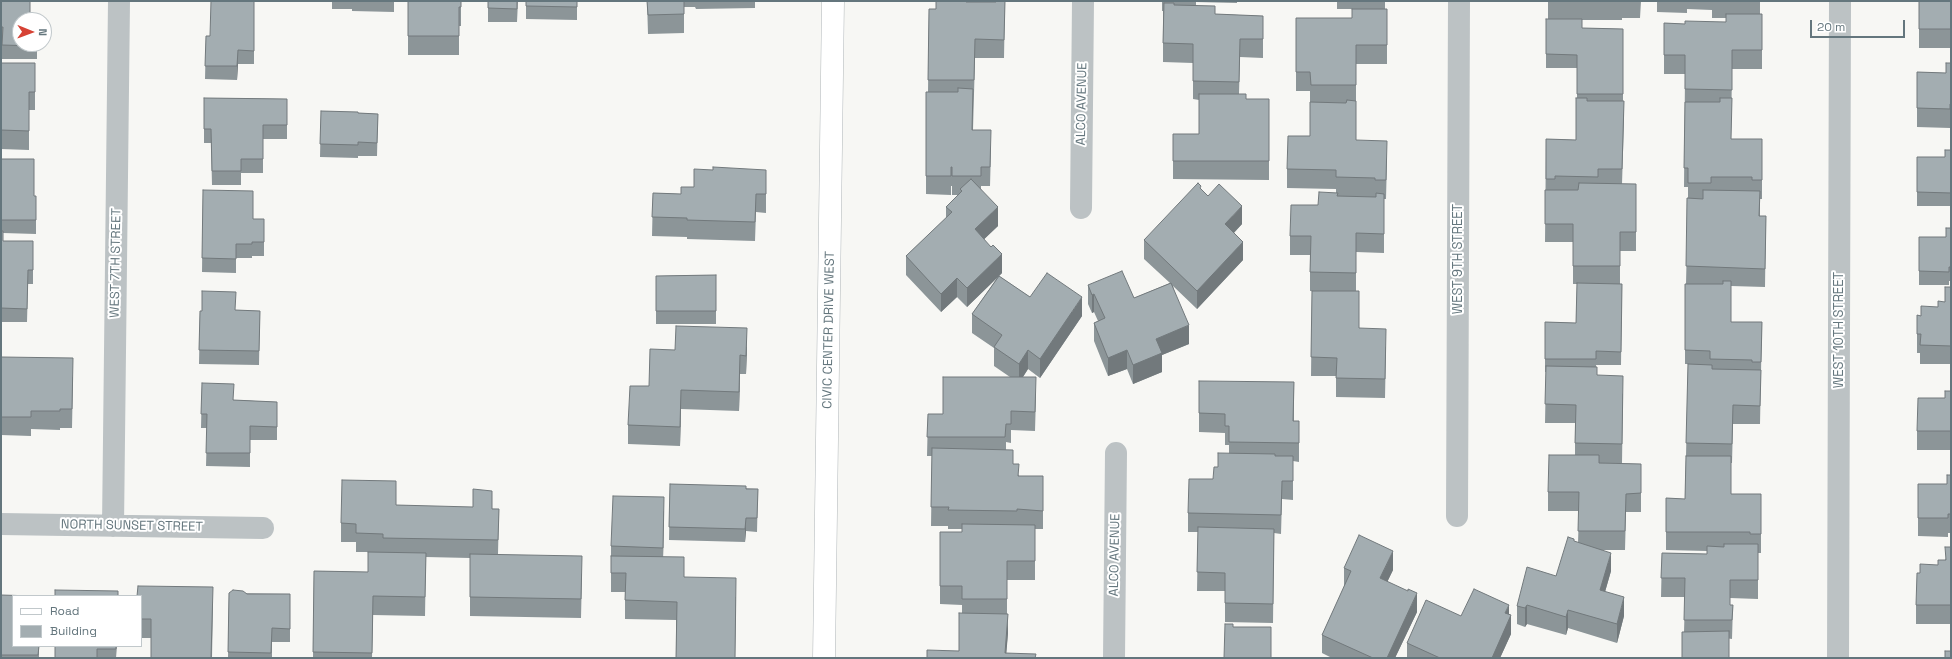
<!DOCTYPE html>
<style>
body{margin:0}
#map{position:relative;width:1952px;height:659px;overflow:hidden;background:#f7f7f4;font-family:"Space Grotesk",sans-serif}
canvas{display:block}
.frame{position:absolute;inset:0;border:2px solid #64767d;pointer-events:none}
.legend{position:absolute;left:12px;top:595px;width:130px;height:52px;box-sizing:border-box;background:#fff;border:1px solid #c1c8cb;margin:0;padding:5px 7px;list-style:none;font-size:12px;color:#64767d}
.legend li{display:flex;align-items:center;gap:8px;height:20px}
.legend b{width:20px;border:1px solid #c1c8cb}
.north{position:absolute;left:12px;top:12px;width:40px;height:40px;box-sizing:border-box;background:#fff;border:1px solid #c1c8cb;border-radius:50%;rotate:91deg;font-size:11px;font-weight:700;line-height:16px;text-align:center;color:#64767d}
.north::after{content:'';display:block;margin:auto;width:14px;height:18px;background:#d64235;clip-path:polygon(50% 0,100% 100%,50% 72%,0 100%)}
.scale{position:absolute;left:1810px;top:20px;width:95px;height:18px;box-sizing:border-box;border:2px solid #64767d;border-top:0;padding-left:5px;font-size:12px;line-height:14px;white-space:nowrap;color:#64767d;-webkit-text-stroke:3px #fff;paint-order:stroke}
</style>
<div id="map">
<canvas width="1952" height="659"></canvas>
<div class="frame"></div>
<ul class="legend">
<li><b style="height:5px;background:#fff"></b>Road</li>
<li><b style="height:11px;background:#a3adb1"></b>Building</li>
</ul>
<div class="north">N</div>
<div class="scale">20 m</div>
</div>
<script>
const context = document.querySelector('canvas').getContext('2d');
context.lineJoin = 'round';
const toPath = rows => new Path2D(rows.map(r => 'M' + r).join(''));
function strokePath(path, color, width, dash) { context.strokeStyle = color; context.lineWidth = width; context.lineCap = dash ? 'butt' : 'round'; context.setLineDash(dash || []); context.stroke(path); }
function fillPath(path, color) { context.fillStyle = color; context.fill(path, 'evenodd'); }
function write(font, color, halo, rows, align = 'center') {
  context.font = font + ' "Space Grotesk",sans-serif'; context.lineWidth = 4; context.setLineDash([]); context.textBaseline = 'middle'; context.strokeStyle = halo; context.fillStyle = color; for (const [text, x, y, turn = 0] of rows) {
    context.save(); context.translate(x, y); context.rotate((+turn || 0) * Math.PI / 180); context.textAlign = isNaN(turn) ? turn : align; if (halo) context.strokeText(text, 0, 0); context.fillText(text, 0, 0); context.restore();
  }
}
const major = toPath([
 [824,658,833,1]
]);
strokePath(major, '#b0b6b9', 23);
strokePath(toPath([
 [1081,208,1083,1],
 [1457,516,1459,1],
 [1,524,263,528],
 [113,526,119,1],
 [1114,658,1116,453],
 [1838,658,1840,1]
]), '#bcc2c4', 22);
strokePath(major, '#fff', 22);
fillPath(toPath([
 [1,1,30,15,37,44,37,59,2,59,2,41,1,41],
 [254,1,254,64,238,64,237,80,205,79,206,36,210,36],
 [332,1,394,1,394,12,352,11,352,9,332,9],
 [408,1,461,1,461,26,459,26,459,55,408,55],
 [468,1,518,1,517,22,488,22,488,2,468,2],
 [526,1,577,1,577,20,526,19],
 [647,1,755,1,755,8,696,9,695,7,684,7,684,33,648,34],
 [936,1,1005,1,1004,58,975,58,973,130,991,149,990,186,981,186,981,189,998,226,984,239,1002,273,999,276,1030,297,1082,316,1040,378,1028,369,1023,377,1036,396,1035,431,1011,430,1011,443,1006,442,1006,450,1019,476,1043,476,1043,529,1035,529,1035,580,1007,580,1007,614,1008,633,1006,653,1036,658,959,651,962,613,962,605,940,604,940,532,962,532,962,529,948,529,948,526,931,526,932,456,927,456,928,414,943,414,1010,377,994,366,994,348,972,333,972,314,997,278,967,307,957,297,941,312,906,275,906,256,946,218,946,207,958,195,952,195,952,186,951,186,951,195,926,194,926,92,928,92,929,9,936,9],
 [1162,1,1237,1,1237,3,1196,2,1196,5,1215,14,1263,16,1263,58,1240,57,1239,94,1246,99,1269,99,1269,180,1173,179,1173,134,1199,134,1199,100,1193,99,1193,63,1163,62,1163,11,1162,11],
 [1311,1,1385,1,1385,9,1387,9,1387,64,1356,64,1356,140,1387,159,1386,199,1384,199,1384,253,1356,252,1356,291,1359,291,1359,328,1386,347,1385,398,1336,397,1336,376,1311,376,1312,291,1310,291,1310,255,1290,255,1290,236,1318,205,1336,193,1336,189,1287,188,1287,169,1310,136,1310,91,1296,91,1296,18,1352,18,1352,9,1337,9,1337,2,1311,2],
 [1548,1,1641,1,1640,18,1622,18,1622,20,1582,20,1582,28,1623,29,1623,101,1624,120,1622,184,1636,184,1636,251,1620,251,1620,284,1622,284,1621,365,1596,365,1597,375,1623,394,1622,463,1599,463,1641,464,1641,512,1626,512,1625,550,1602,550,1611,571,1605,592,1624,616,1617,643,1568,628,1566,635,1527,624,1525,627,1517,624,1517,606,1556,576,1574,542,1578,543,1579,511,1548,511,1548,492,1575,455,1575,423,1545,423,1546,372,1545,372,1545,322,1576,323,1577,284,1573,284,1573,242,1545,242,1546,139,1576,140,1577,98,1577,68,1546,68,1546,19,1548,19],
 [1657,1,1760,1,1760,14,1762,14,1762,69,1732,69,1731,139,1762,158,1762,199,1760,199,1760,216,1766,216,1765,287,1731,286,1731,322,1762,322,1760,424,1733,424,1732,463,1731,463,1731,494,1761,494,1761,553,1758,553,1758,599,1730,598,1730,605,1733,605,1732,639,1684,632,1685,597,1661,597,1662,553,1707,554,1707,551,1666,550,1666,498,1685,499,1686,456,1688,364,1710,364,1685,364,1685,284,1686,284,1688,198,1688,187,1684,187,1685,74,1664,74,1664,23,1685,24,1726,22,1726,18,1712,18,1712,10,1687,9,1687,13,1657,12],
 [1919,1,1951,1,1951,48,1919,48],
 [1,63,35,63,35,110,29,110,29,150,1,149],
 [1951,63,1951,123,1950,123,1950,128,1917,127,1917,72,1946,73],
 [204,98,287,99,287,139,263,139,263,173,241,173,241,185,212,185,211,143,204,143],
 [321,111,358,113,378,114,377,156,358,156,358,158,320,157],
 [1951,150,1951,206,1917,206,1917,157,1945,157],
 [1,159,34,196,36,196,36,234,3,233,3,241,33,241,33,284,28,284,27,322,1,322],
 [766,170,766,213,756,212,755,241,687,239,687,237,652,236,653,193,681,194,694,187],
 [1201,189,1208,196,1242,224,1234,233,1243,260,1197,309,1173,286,1189,344,1162,355,1162,372,1133,384,1127,369,1108,376,1094,341,1094,323,1098,321,1094,312,1092,313,1088,304,1088,285,1134,298,1170,283,1144,259,1144,240],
 [203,190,253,219,264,219,264,256,252,256,252,258,236,258,236,273,202,272],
 [1951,228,1951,281,1949,281,1949,285,1919,285,1919,237,1946,237],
 [716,275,716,324,656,324,656,276],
 [1951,287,1951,364,1920,364,1920,353,1917,353,1917,315,1921,316,1938,307,1945,302],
 [236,310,260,311,259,365,199,364,200,311],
 [747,347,746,374,740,374,739,411,681,409,680,446,628,444,628,425,649,386,675,350],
 [1,357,73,377,72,428,60,428,60,430,31,429,31,436,1,435],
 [1294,382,1294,421,1299,421,1299,462,1293,461,1293,500,1282,499,1281,534,1274,533,1273,623,1225,622,1225,591,1197,591,1198,532,1188,532,1188,513,1213,479,1218,467,1229,453,1229,445,1225,445,1225,433,1199,432,1199,413],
 [202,383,234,400,277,402,277,440,250,440,250,467,206,466,207,428,201,428],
 [1951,391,1951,450,1917,450,1917,431],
 [1951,475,1951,533,1948,533,1948,537,1918,536,1918,484,1947,484],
 [670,484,758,489,757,532,746,531,745,542,669,540],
 [396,505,499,509,498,554,582,574,581,618,470,616,470,558,426,557,425,616,373,615,372,658,313,658,314,571,368,572,368,552,356,552,356,542,341,542,341,523],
 [664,511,663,557,684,577,736,597,735,658,676,658,676,620,625,619,625,592,611,592,611,546],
 [1951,547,1951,624,1916,624,1916,605,1920,573,1938,565,1945,560],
 [1344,568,1393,570,1387,582,1417,612,1395,658,1332,658,1322,653,1322,635,1344,587],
 [229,593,290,594,290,642,272,642,272,658,228,658],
 [1,595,13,596,39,646,39,658,1,658],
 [141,596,213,606,212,658,151,658,151,638,141,638],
 [1509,615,1511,634,1500,658,1407,658,1407,643,1461,616],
 [55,646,117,646,116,658,55,658]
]), '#8c9598');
fillPath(toPath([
 [238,50,238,64,237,80,237,66],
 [1242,206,1242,224,1225,242,1225,224],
 [998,207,998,226,975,248,975,229],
 [1243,242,1243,260,1197,309,1197,291],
 [1002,254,1002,273,967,307,967,288],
 [957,278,957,297,941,312,941,294],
 [1094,294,1094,312,1092,313,1092,295],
 [1082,297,1082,316,1040,378,1040,359],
 [1189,325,1189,344,1162,355,1162,372,1133,384,1133,365,1156,339],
 [747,328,747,347,746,374,746,356],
 [1028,350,1028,369,1019,383,1019,364],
 [1127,350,1127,369,1108,376,1108,358],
 [740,355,740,374,739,411,739,392],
 [681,390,681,409,680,446,680,427],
 [664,497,664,511,663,561,663,548],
 [746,518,746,531,745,542,745,529],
 [1393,551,1393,570,1380,597,1380,578],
 [1611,553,1611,571,1600,609,1600,590],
 [1417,593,1417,612,1395,658,1387,658],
 [1624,597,1624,616,1617,643,1617,624],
 [1509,605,1509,618,1511,615,1511,634,1500,658,1492,658,1505,613],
 [1527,605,1527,624,1525,627,1525,608],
 [1568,610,1568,628,1566,635,1566,617],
 [1008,614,1008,633,1006,658,1005,658]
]), '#72797c');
const building = toPath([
 [1,1,30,1,30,15,38,15,37,20,20,20,20,44,37,44,37,46,2,45,3,27,1,27,1,1],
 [211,1,254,1,254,51,238,50,237,66,205,66,206,36,210,36,211,1],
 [408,1,461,1,461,7,459,7,459,36,408,36,408,1],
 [488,1,517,1,517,9,488,8,488,1],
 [526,1,577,1,577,7,526,6,526,1],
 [647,1,684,1,684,14,648,15,647,1],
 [936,1,966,1,966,2,996,2,996,1,1005,1,1004,40,975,39,974,80,928,80,929,9,936,9,936,1],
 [1919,1,1951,1,1951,29,1919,29,1919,1],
 [1164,3,1174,3,1174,5,1215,6,1215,14,1263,16,1263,39,1240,39,1239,82,1193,81,1193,44,1163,43,1164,3],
 [1352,9,1387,9,1387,45,1356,45,1356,85,1311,85,1310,72,1296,72,1296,18,1352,18,1352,9],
 [1726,14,1762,14,1762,50,1732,50,1732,90,1685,89,1685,55,1664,55,1664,23,1685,24,1685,21,1726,22,1726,14],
 [1546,19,1582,19,1582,28,1623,29,1623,94,1577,94,1577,55,1546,54,1546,19],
 [1,63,35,63,35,92,29,92,29,131,1,130,1,63],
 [1946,63,1951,63,1951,104,1950,104,1950,109,1917,108,1917,72,1946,73,1946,63],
 [958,88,973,89,972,130,991,130,990,167,981,167,981,176,952,176,952,167,951,167,951,176,926,176,926,92,958,92,958,88],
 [1199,94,1246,94,1246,99,1269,99,1269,161,1173,161,1173,134,1199,134,1199,94],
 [204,98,287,99,287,125,263,125,263,159,241,159,241,171,212,171,211,129,204,129,204,98],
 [1576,98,1587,98,1587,101,1624,101,1622,169,1598,169,1598,177,1555,176,1555,179,1546,179,1546,139,1576,140,1576,98],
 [1720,98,1732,98,1731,139,1762,139,1762,180,1752,180,1752,177,1711,177,1711,183,1688,183,1688,168,1684,168,1685,102,1720,102,1720,98],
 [1347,100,1356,101,1356,140,1387,141,1386,180,1375,180,1375,178,1336,177,1336,170,1287,169,1288,136,1310,136,1310,102,1346,103,1347,100],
 [321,111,358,112,358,113,378,114,377,143,358,142,358,145,320,144,321,111],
 [1945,150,1951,150,1951,193,1917,192,1917,157,1945,157,1945,150],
 [1,159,34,159,34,196,36,196,36,220,1,220,1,159],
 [713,167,766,170,766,194,756,194,755,222,687,220,687,218,652,217,653,193,681,194,681,187,694,187,694,169,713,170,713,167],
 [971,179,998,207,975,229,991,247,993,245,1002,254,967,288,957,278,941,294,906,256,952,212,946,207,962,191,960,189,971,179],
 [1198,183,1201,186,1200,188,1208,196,1219,184,1242,206,1225,224,1243,242,1197,291,1144,240,1198,183],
 [1579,183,1636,184,1636,232,1620,232,1620,266,1573,266,1573,224,1545,224,1545,190,1578,190,1579,183],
 [203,190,253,191,253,219,264,219,264,242,252,242,252,244,236,244,236,259,202,258,203,190],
 [1703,190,1760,191,1759,216,1766,216,1765,269,1686,266,1687,198,1703,199,1703,190],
 [1319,192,1338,193,1337,196,1376,197,1376,193,1384,194,1384,234,1356,233,1356,273,1310,272,1311,236,1290,236,1291,205,1318,205,1319,192],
 [1946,228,1951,228,1951,267,1949,267,1949,272,1919,271,1919,237,1946,237,1946,228],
 [1,231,3,231,3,241,33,241,33,270,28,270,27,309,1,308,1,231],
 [1122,271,1134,298,1171,283,1189,325,1156,339,1162,353,1133,365,1127,350,1108,358,1094,323,1105,318,1094,294,1092,295,1088,285,1122,271],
 [1047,273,1082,297,1040,359,1028,350,1019,364,994,347,1002,335,972,314,999,276,1030,297,1047,273],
 [716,275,716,311,656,311,656,276,716,275],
 [1723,281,1731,281,1731,322,1762,322,1761,362,1752,362,1752,360,1710,359,1710,351,1685,350,1685,284,1723,284,1723,281],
 [1577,283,1622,284,1621,352,1596,351,1596,359,1545,359,1545,322,1576,323,1577,283],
 [1945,287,1951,287,1951,346,1920,345,1921,334,1917,334,1917,315,1921,316,1921,306,1938,307,1938,301,1945,302,1945,287],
 [202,291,236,292,235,310,260,311,259,351,199,350,200,311,202,311,202,291],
 [1312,291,1359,291,1359,328,1386,329,1385,379,1336,378,1337,358,1311,357,1312,291],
 [676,326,747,328,746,356,740,355,739,392,681,390,680,427,628,425,630,386,649,386,650,349,675,350,676,326],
 [1,357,73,358,72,409,60,409,60,411,31,411,31,417,1,417,1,357],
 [1688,364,1712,365,1712,369,1761,370,1760,406,1733,405,1732,444,1686,443,1688,364],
 [1546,366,1597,367,1597,375,1623,376,1622,444,1575,443,1576,405,1545,404,1546,366],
 [943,377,1036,377,1035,412,1011,411,1011,424,1006,424,1005,437,927,437,928,414,943,414,943,377],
 [1199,381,1294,382,1293,421,1299,421,1299,443,1229,442,1229,426,1225,426,1225,414,1199,413,1199,381],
 [202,383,234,384,233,400,277,402,277,427,250,426,250,453,206,453,207,414,201,414,202,383],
 [1945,391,1951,391,1951,431,1917,431,1918,398,1945,398,1945,391],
 [932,448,1013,450,1013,464,1019,464,1018,476,1043,476,1043,511,1017,509,1017,511,948,510,949,507,931,507,932,448],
 [1218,453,1275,454,1275,456,1293,456,1293,481,1282,481,1281,515,1188,513,1189,479,1213,479,1214,467,1218,467,1218,453],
 [1549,455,1599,455,1599,463,1641,464,1641,493,1626,494,1625,531,1578,531,1579,492,1548,492,1549,455],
 [1686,456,1731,456,1731,494,1761,494,1761,534,1750,534,1750,532,1666,532,1666,498,1685,499,1686,456],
 [1947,475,1951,475,1951,514,1948,514,1948,518,1918,518,1918,484,1947,484,1947,475],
 [342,480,396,481,396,505,473,507,473,489,492,491,492,509,499,509,498,540,383,538,383,534,356,533,356,524,341,523,342,480],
 [670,484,746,486,746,489,758,489,757,518,746,518,745,529,669,527,670,484],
 [613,496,664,497,663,548,611,546,613,496],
 [962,524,1035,525,1035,561,1007,561,1007,599,962,599,962,586,940,586,940,532,962,532,962,524],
 [1198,527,1274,529,1273,604,1225,603,1225,573,1197,572,1198,527],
 [1359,535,1393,551,1380,578,1408,591,1408,589,1417,593,1387,658,1373,658,1322,635,1351,571,1344,568,1359,535],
 [1568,537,1574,539,1574,541,1611,553,1600,590,1624,597,1617,624,1568,610,1566,617,1527,605,1525,608,1517,606,1527,567,1556,576,1568,537],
 [1724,544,1758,544,1758,580,1730,580,1730,605,1733,605,1732,620,1684,620,1685,578,1661,578,1662,553,1707,554,1707,546,1724,547,1724,544],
 [1945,547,1951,547,1951,605,1916,605,1917,573,1920,573,1920,564,1938,565,1938,560,1946,560,1945,547],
 [368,552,426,553,425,597,373,596,372,653,313,652,314,571,368,572,368,552],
 [470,554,582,556,581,599,470,597,470,554],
 [611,556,684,557,684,577,736,578,735,658,676,658,677,602,625,600,626,573,611,573,611,556],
 [138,586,213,587,211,658,151,658,151,619,141,619,141,596,137,596,138,586],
 [1474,589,1509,605,1505,613,1511,615,1492,658,1440,658,1407,643,1426,600,1461,616,1474,589],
 [55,590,118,591,118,596,55,596,55,590],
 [233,590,243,591,247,594,290,594,290,629,272,628,271,653,228,652,229,593,233,590],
 [1,595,34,596,13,596,13,646,39,646,38,655,1,655,1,595],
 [959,613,1008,614,1005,653,1036,654,1035,658,927,658,927,650,959,651,959,613],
 [1225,624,1233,624,1233,627,1271,627,1271,658,1224,658,1225,624],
 [1729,631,1729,658,1682,658,1682,632,1729,631],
 [55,646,116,646,116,649,97,649,97,658,55,658,55,646],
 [1945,651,1951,651,1951,658,1945,658,1945,651]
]);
fillPath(building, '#a3adb1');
strokePath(building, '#72797c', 1);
write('13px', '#64767d', '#fff', [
 ["ALCO AVENUE",1082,104,-89],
 ["WEST 9TH STREET",1458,259,-90],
 ["WEST 7TH STREET",116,263,-89],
 ["CIVIC CENTER DRIVE WEST",829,330,-89],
 ["WEST 10TH STREET",1839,330,-90],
 ["NORTH SUNSET STREET",132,526,1],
 ["ALCO AVENUE",1115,555,-89]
]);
</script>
